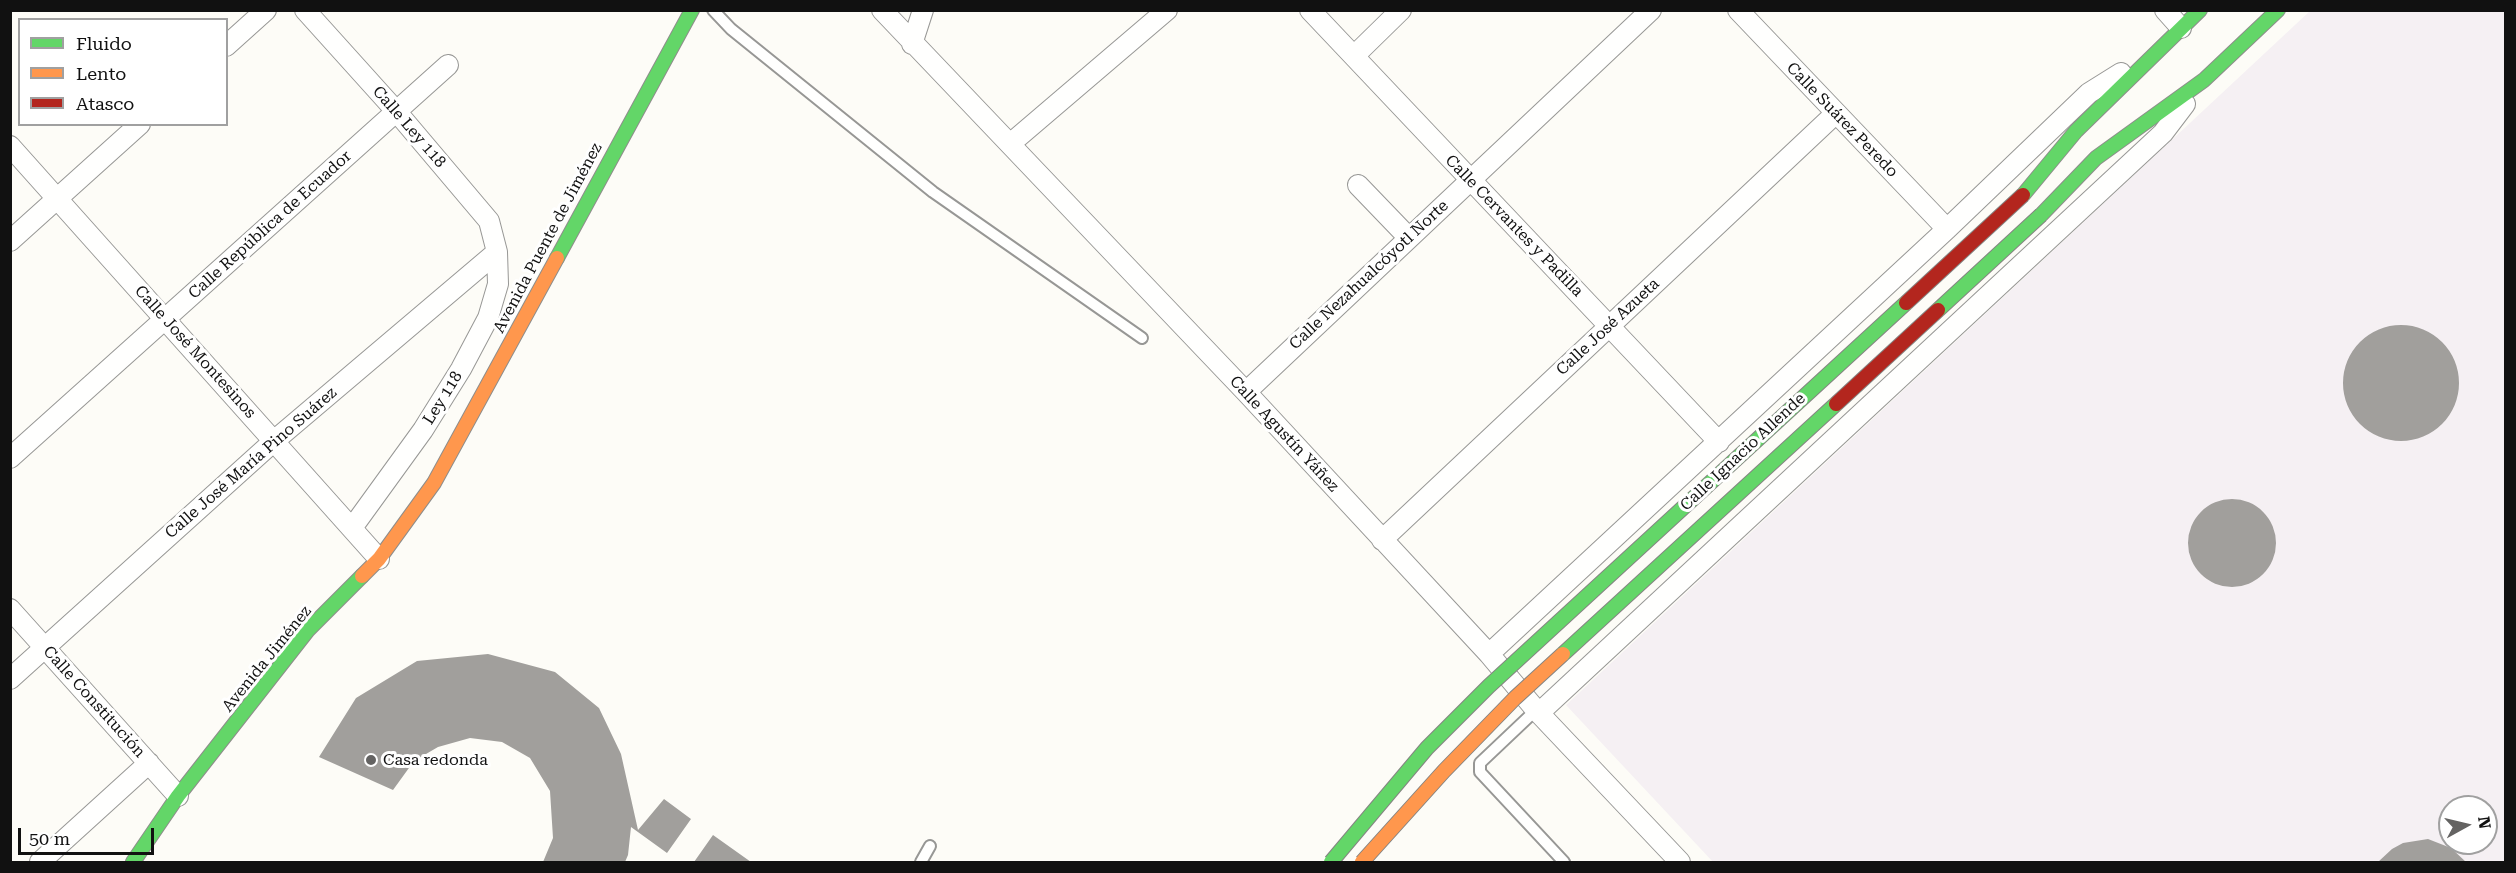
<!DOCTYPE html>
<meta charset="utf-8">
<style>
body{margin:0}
#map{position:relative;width:2516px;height:873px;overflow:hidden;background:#fdfcf7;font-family:"Roboto Serif",serif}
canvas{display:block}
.frame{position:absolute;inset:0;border:12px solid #111;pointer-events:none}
.legend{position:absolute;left:18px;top:18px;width:210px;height:108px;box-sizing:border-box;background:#fff;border:2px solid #a0a0a0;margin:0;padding:8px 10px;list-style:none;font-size:18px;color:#111}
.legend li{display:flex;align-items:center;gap:12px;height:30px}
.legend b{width:30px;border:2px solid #a0a0a0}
.north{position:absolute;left:2438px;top:795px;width:60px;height:60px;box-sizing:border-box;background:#fff;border:2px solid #a0a0a0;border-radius:50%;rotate:82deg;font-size:16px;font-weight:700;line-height:24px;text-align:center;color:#111}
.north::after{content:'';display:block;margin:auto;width:21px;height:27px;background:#646362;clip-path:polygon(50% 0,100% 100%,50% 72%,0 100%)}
.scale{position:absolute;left:18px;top:828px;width:136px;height:27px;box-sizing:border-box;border:3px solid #111;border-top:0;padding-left:8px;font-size:18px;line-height:21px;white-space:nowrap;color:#111;-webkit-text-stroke:4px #fff;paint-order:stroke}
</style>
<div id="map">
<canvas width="2516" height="873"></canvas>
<div class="frame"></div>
<ul class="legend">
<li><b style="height:8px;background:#63d668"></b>Fluido</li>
<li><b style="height:8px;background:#ff974d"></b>Lento</li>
<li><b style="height:8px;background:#b3261e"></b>Atasco</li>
</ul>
<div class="north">N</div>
<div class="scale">50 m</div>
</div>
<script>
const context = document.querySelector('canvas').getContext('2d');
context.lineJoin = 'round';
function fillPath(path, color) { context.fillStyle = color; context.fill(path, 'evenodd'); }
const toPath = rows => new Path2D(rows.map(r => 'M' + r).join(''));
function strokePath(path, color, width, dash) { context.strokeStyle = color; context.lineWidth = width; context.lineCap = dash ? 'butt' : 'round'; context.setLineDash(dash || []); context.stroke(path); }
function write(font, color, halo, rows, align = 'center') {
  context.font = font + ' "Roboto Serif",serif'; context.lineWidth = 6; context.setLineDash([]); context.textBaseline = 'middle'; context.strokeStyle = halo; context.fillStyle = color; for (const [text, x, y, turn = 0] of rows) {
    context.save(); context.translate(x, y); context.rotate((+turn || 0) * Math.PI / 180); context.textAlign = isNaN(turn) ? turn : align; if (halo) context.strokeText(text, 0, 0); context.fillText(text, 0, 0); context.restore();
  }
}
fillPath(toPath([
 [2310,11,2505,11,2505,862,1713,862,1566,705],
 [2450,807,2486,807,2486,843,2450,843]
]), '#f5f0f3');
fillPath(toPath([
 '2343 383a58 58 0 1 1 116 0a58 58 0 1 1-116 0Z',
 '2188 543a44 44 0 1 1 88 0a44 44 0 1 1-88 0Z',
 [488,654,555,672,599,708,621,754,638,830,664,799,691,819,667,853,631,827,628,855,625,862,543,862,553,838,550,791,530,758,502,742,470,738,438,747,414,761,393,790,319,757,356,698,417,661],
 [713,835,751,862,694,862],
 [2428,839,2451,848,2466,862,2378,862,2392,849,2403,843]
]), '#a19f9c');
const lane = toPath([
 [713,10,731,29,933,192,1142,338],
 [1536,710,1480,763,1480,772,1564,862],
 [921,862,930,846]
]);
const street = toPath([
 [305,10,396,111,489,221,497,252,498,284,488,318,461,369,423,430,352,528],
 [882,10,1246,392,1489,654,1536,710,1680,862],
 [1310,10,1719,442],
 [1738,10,1947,229],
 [2165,10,2181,28],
 [912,44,923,10],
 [226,46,266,10],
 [1354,56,1401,10],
 [1010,144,1167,10],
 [10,146,379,559],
 [1358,185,1409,238],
 [10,241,140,124],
 [1246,392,1651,10],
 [10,458,448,65],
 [1382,540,1835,114],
 [10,609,178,796],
 [1489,654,1947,229,2089,93,2121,73],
 [10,679,274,441,497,252],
 [1539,713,2163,133,2185,104],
 [40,862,149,763]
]);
const fast = toPath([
 [2023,195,2076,131,2200,10],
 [2041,215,2096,158,2204,80,2278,10],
 [557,258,692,10],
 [133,862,178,796,308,630,362,576]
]);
const slow = toPath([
 [362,576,379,559,434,483,557,258]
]);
strokePath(lane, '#979795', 14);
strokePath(street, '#979795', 22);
strokePath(fast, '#8e8d8b', 16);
strokePath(slow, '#8e8d8b', 16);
strokePath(lane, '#fffffe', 10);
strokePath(street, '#fffffe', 20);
strokePath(fast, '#63d668', 14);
strokePath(slow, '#ff974d', 14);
const fastBridge = toPath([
 [1938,310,2041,215],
 [1563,654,1836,404],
 [1331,862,1427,748,1489,686,1906,303]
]);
const slowBridge = toPath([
 [1362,862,1444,771,1515,698,1563,654]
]);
const jamBridge = toPath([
 [1906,303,2023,195],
 [1836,404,1938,310]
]);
strokePath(fastBridge, '#858482', 16, []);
strokePath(slowBridge, '#858482', 16, []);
strokePath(jamBridge, '#858482', 16, []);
strokePath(fastBridge, '#63d668', 14);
strokePath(slowBridge, '#ff974d', 14);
strokePath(jamBridge, '#b3261e', 14);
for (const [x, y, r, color] of [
 [371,760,6,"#646362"]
]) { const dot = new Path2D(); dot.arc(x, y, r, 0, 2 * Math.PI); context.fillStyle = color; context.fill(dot); strokePath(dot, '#fff', 2); }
write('16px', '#111', '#fff', [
 ["Calle Suárez Peredo",1842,120,46],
 ["Calle Ley 118",409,127,49],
 ["Calle República de Ecuador",270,225,-42],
 ["Calle Cervantes y Padilla",1514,226,46],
 ["Avenida Puente de Jiménez",548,238,-62],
 ["Calle Nezahualcóyotl Norte",1369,275,-43],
 ["Calle José Azueta",1608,327,-43],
 ["Calle José Montesinos",195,352,48],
 ["Ley 118",443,398,-58],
 ["Calle Agustín Yáñez",1284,434,47],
 ["Calle Ignacio Allende",1743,452,-43],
 ["Calle José María Pino Suárez",251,463,-41],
 ["Avenida Jiménez",267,659,-51],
 ["Calle Constitución",94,702,48]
]);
write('16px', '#111', '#fff', [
 ["Casa redonda",383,760]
], 'left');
</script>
